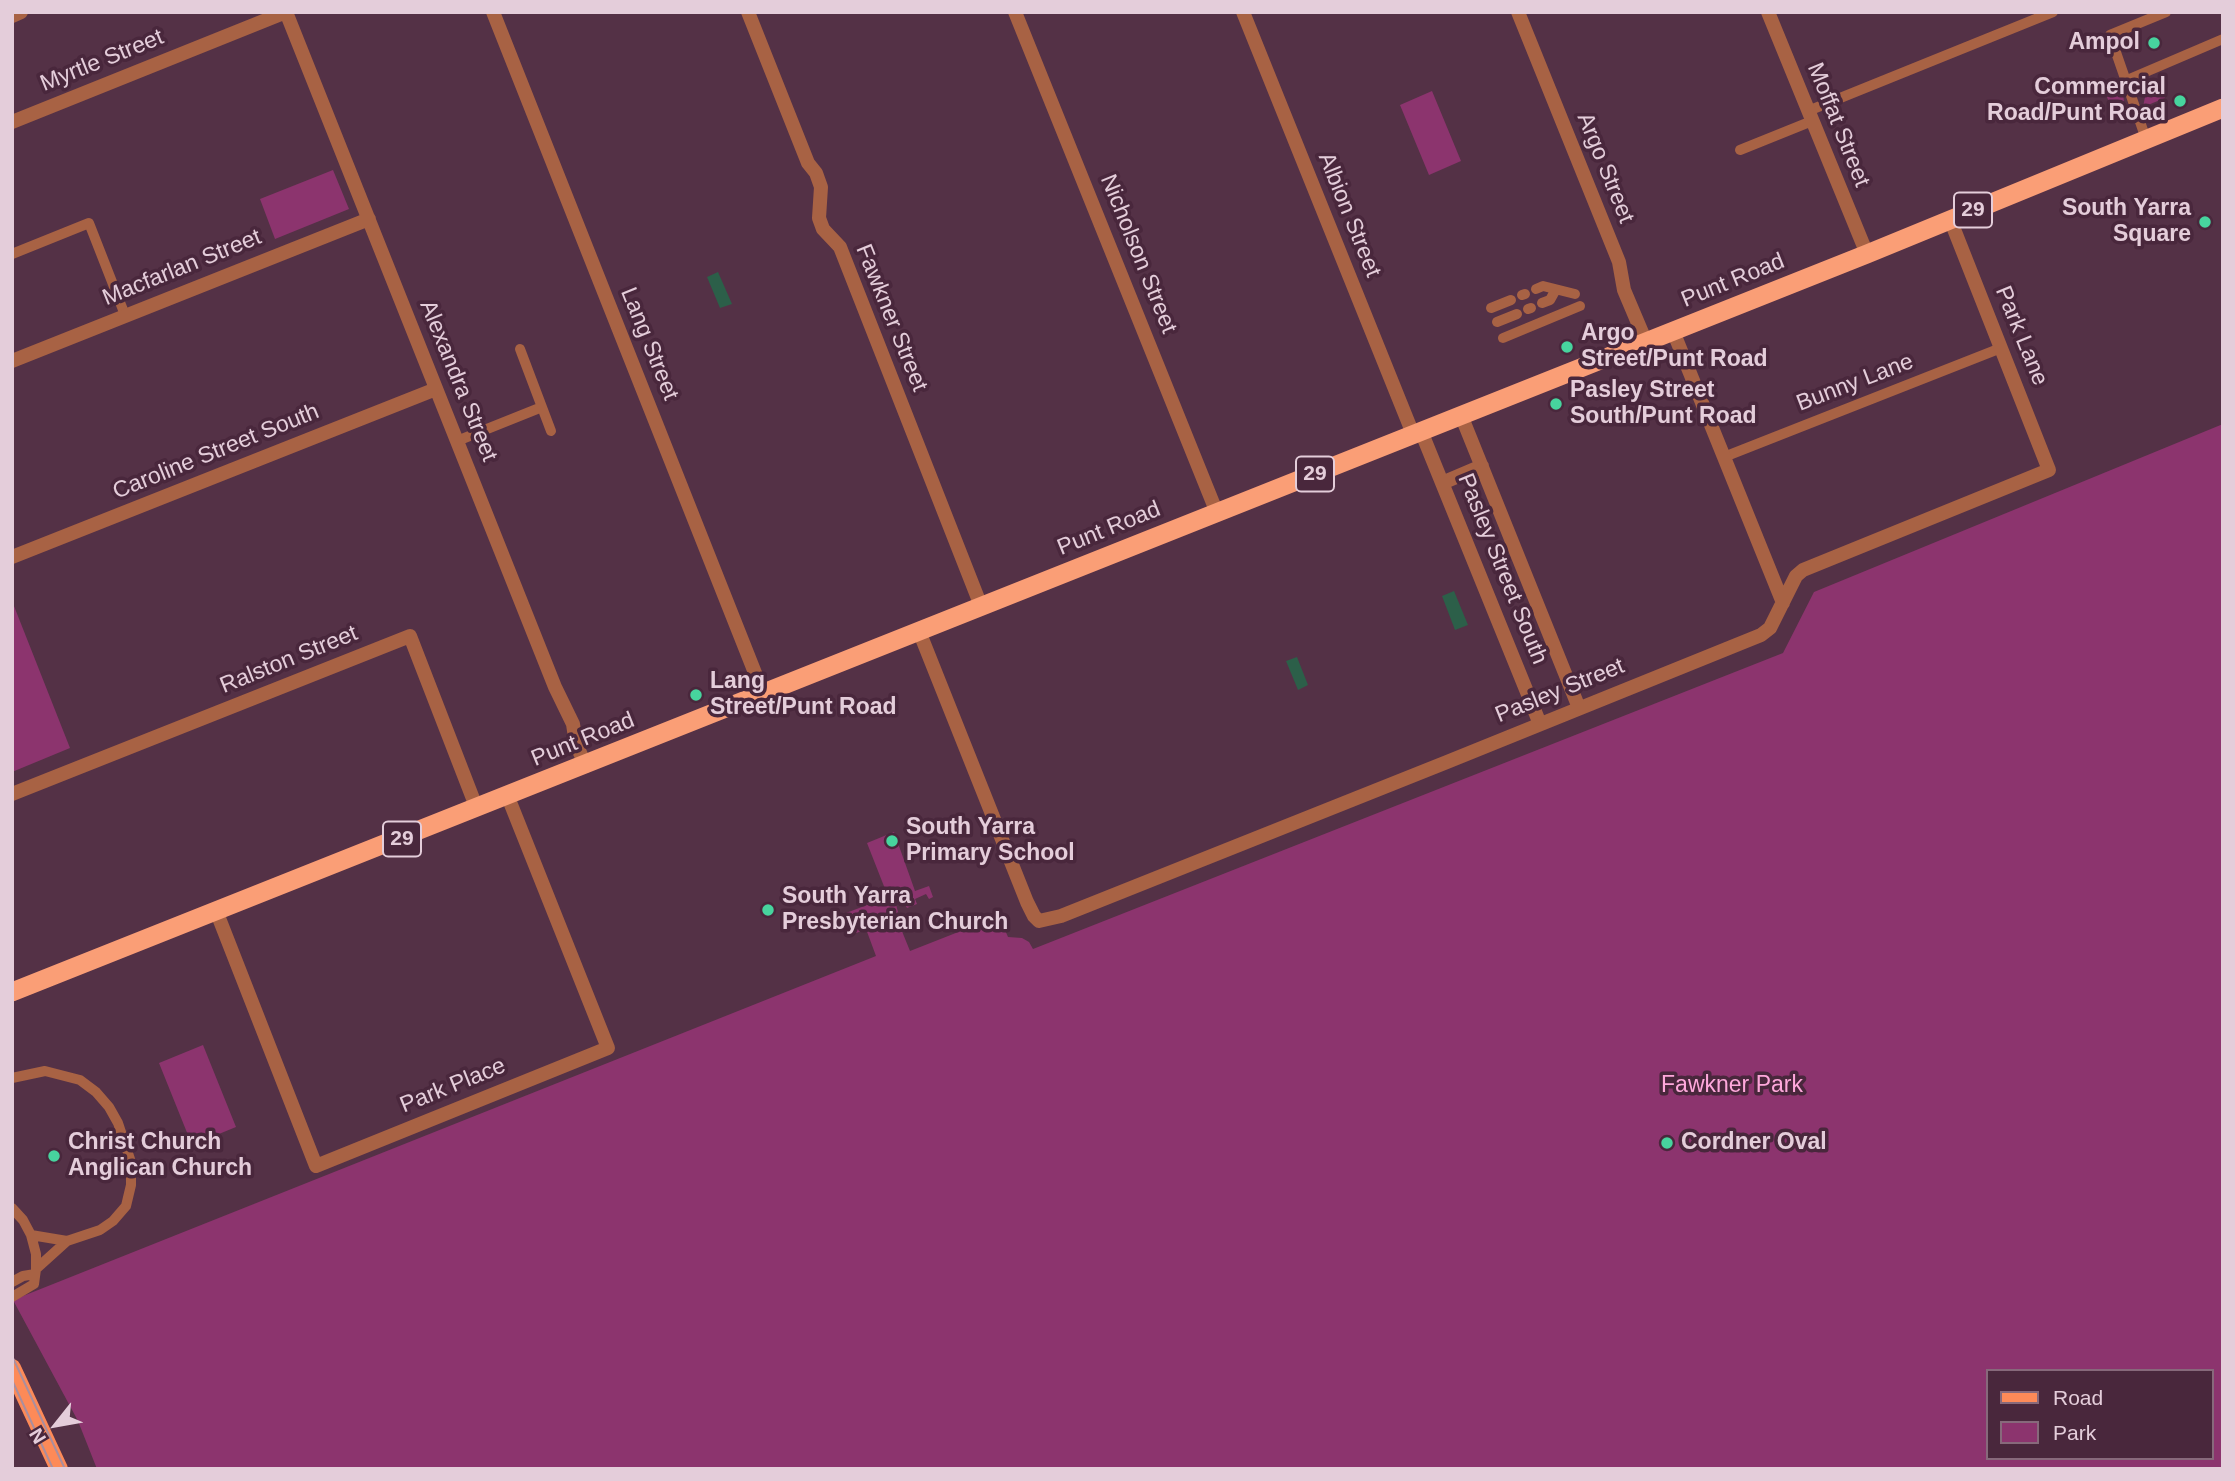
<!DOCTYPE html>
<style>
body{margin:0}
#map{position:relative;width:2235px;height:1481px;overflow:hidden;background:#543146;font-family:Helvetica,sans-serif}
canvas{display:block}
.frame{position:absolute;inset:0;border:14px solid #e4cdda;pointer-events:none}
.legend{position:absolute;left:1986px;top:1369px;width:228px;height:91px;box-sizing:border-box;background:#49273c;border:2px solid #87697b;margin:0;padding:9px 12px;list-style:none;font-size:21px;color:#e4cdda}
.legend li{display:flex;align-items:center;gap:14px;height:35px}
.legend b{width:35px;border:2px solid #87697b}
.north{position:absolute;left:21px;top:1390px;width:70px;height:70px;-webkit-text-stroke:5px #49273c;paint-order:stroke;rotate:239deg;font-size:19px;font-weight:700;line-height:28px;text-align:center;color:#e4cdda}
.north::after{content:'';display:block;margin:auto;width:24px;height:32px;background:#e4cdda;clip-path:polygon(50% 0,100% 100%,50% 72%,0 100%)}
</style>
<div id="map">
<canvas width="2235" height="1481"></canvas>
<div class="frame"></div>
<ul class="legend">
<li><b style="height:9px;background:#fd8a58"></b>Road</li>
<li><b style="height:19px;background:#8c346e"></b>Park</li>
</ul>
<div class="north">N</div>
</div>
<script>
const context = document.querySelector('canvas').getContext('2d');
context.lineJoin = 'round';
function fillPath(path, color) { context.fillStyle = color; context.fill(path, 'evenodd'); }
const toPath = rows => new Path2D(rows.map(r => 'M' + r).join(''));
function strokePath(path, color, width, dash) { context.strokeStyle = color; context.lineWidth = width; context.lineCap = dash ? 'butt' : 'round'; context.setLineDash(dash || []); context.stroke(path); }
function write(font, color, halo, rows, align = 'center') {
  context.font = font + ' Helvetica,sans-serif'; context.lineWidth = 7; context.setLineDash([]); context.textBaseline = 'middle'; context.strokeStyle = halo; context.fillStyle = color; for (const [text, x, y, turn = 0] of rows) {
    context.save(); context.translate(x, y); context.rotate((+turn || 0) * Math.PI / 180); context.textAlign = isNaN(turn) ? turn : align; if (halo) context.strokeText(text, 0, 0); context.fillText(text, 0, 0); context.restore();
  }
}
fillPath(toPath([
 [2158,80,2165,98,2143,107,2145,97,2153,83],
 [1432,91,1461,161,1429,175,1400,105],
 [2123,91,2125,115,2115,118,2107,97],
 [333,170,349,209,275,239,260,199],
 [2223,424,2223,1469,97,1469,78,1421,13,1300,876,956,866,929,854,934,846,913,875,902,872,894,877,892,881,902,889,899,867,843,894,832,915,891,929,886,933,897,929,899,926,894,915,899,917,904,907,908,902,899,895,901,898,912,895,914,910,951,999,916,1008,937,1022,938,1029,942,1033,949,1783,653,1814,592],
 [1988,1371,2212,1371,2212,1458,1988,1458],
 [12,601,70,748,12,772],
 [203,1045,236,1127,192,1145,159,1063]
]), '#8c346e');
fillPath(toPath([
 [718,272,732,304,720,308,707,277],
 [1454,591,1468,625,1455,630,1442,596],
 [1297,657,1308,685,1298,690,1286,661]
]), '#2c5f49');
strokePath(toPath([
 [2127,80,2223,39],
 [1808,111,2053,12],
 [2146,139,2110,35,2166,12],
 [1740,150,1812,121],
 [12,254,89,223,125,315],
 [1536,289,1543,286,1575,294],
 [1522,295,1525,294],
 [1542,303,1550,300,1555,291],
 [1491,308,1511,300],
 [1528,309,1531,308],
 [1497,322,1517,314],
 [1503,338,1580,306],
 [520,349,551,431],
 [457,441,542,407],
 [1724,457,2001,348],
 [12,1078,45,1071,80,1080,96,1092,109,1107,118,1123,131,1162,131,1185,126,1206,113,1221,100,1230,67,1241,31,1235],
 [12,1208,23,1220,31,1235,36,1254,36,1269,34,1284,12,1297],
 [36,1269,67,1241],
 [12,1282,23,1276,35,1274]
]), '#a86244', 10);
strokePath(toPath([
 [286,12,555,687,573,724,576,744,586,766],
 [493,12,763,693],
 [748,12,808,163,816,173,821,187,819,218,823,229,840,247,981,606],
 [1015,12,1217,513],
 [1243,12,1413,434],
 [1518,12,1619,262,1624,290,1646,342],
 [1768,12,1867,254],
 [12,16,21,12],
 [12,122,286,12],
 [1673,331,1783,603],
 [12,361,369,219],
 [1461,415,1579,708],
 [1421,431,1540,724],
 [1442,483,1482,466],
 [12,557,436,389],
 [919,631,1027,902,1034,916,1039,921,1061,916,1447,762,1761,635,1770,628,1796,576,1803,570,2049,470,1950,219],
 [12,794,410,636,477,809],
 [217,913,316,1166,608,1048,508,797]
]), '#a86244', 14);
strokePath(toPath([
 [12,1368,59,1469]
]), '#fd8a58', 18);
strokePath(toPath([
 [12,992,1867,254,2223,108]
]), '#fa9e76', 19);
strokePath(toPath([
 [12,1356,65,1469],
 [12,1380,53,1469]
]), '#aa8e9e', 2);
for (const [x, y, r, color] of [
 [2154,43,7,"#47d49e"],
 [2180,101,7,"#47d49e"],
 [2205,222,7,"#47d49e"],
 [1567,347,7,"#47d49e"],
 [1556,404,7,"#47d49e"],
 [696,695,7,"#47d49e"],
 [892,841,7,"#47d49e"],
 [768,910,7,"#47d49e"],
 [1667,1143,7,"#47d49e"],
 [54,1156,7,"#47d49e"]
]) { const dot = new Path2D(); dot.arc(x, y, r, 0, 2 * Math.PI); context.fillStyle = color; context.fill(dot); strokePath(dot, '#49273c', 2.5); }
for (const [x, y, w] of [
 [1973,210,38],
 [1315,474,38],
 [402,839,38]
]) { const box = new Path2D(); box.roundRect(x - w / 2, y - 17.5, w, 35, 5); context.fillStyle = '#49273c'; context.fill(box); strokePath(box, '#e4cdda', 2); }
write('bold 21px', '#e4cdda', null, [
 ["29",1973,210],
 ["29",1315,474],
 ["29",402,839]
]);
write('bold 23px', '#e4cdda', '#49273c', [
 ["Ampol",2140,43,"right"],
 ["Commercial",2166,88,"right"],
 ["Road/Punt Road",2166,114,"right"],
 ["South Yarra",2191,209,"right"],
 ["Square",2191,235,"right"],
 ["Argo",1581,334],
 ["Street/Punt Road",1581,360],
 ["Pasley Street",1570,391],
 ["South/Punt Road",1570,417],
 ["Lang",710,682],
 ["Street/Punt Road",710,708],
 ["South Yarra",906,828],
 ["Primary School",906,854],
 ["South Yarra",782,897],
 ["Presbyterian Church",782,923],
 ["Christ Church",68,1143],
 ["Anglican Church",68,1169],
 ["Cordner Oval",1681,1143]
], 'left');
write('23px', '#e4cdda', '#49273c', [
 ["Myrtle Street",102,61,-22],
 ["Moffat Street",1838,125,68],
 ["Argo Street",1605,168,68],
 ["Albion Street",1349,215,68],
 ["Nicholson Street",1138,254,68],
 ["Macfarlan Street",182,268,-22],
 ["Punt Road",1733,281,-22],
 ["Fawkner Street",891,318,68],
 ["Park Lane",2021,336,68],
 ["Lang Street",649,344,68],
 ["Alexandra Street",458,381,68],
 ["Bunny Lane",1855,383,-21],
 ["Caroline Street South",216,452,-22],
 ["Punt Road",1109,529,-22],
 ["Pasley Street South",1502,569,68],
 ["Ralston Street",289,660,-22],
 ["Pasley Street",1560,691,-22],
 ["Punt Road",583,740,-22],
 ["Park Place",453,1086,-22]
]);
write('23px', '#fea8db', '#49273c', [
 ["Fawkner Park",1732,1086]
]);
</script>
